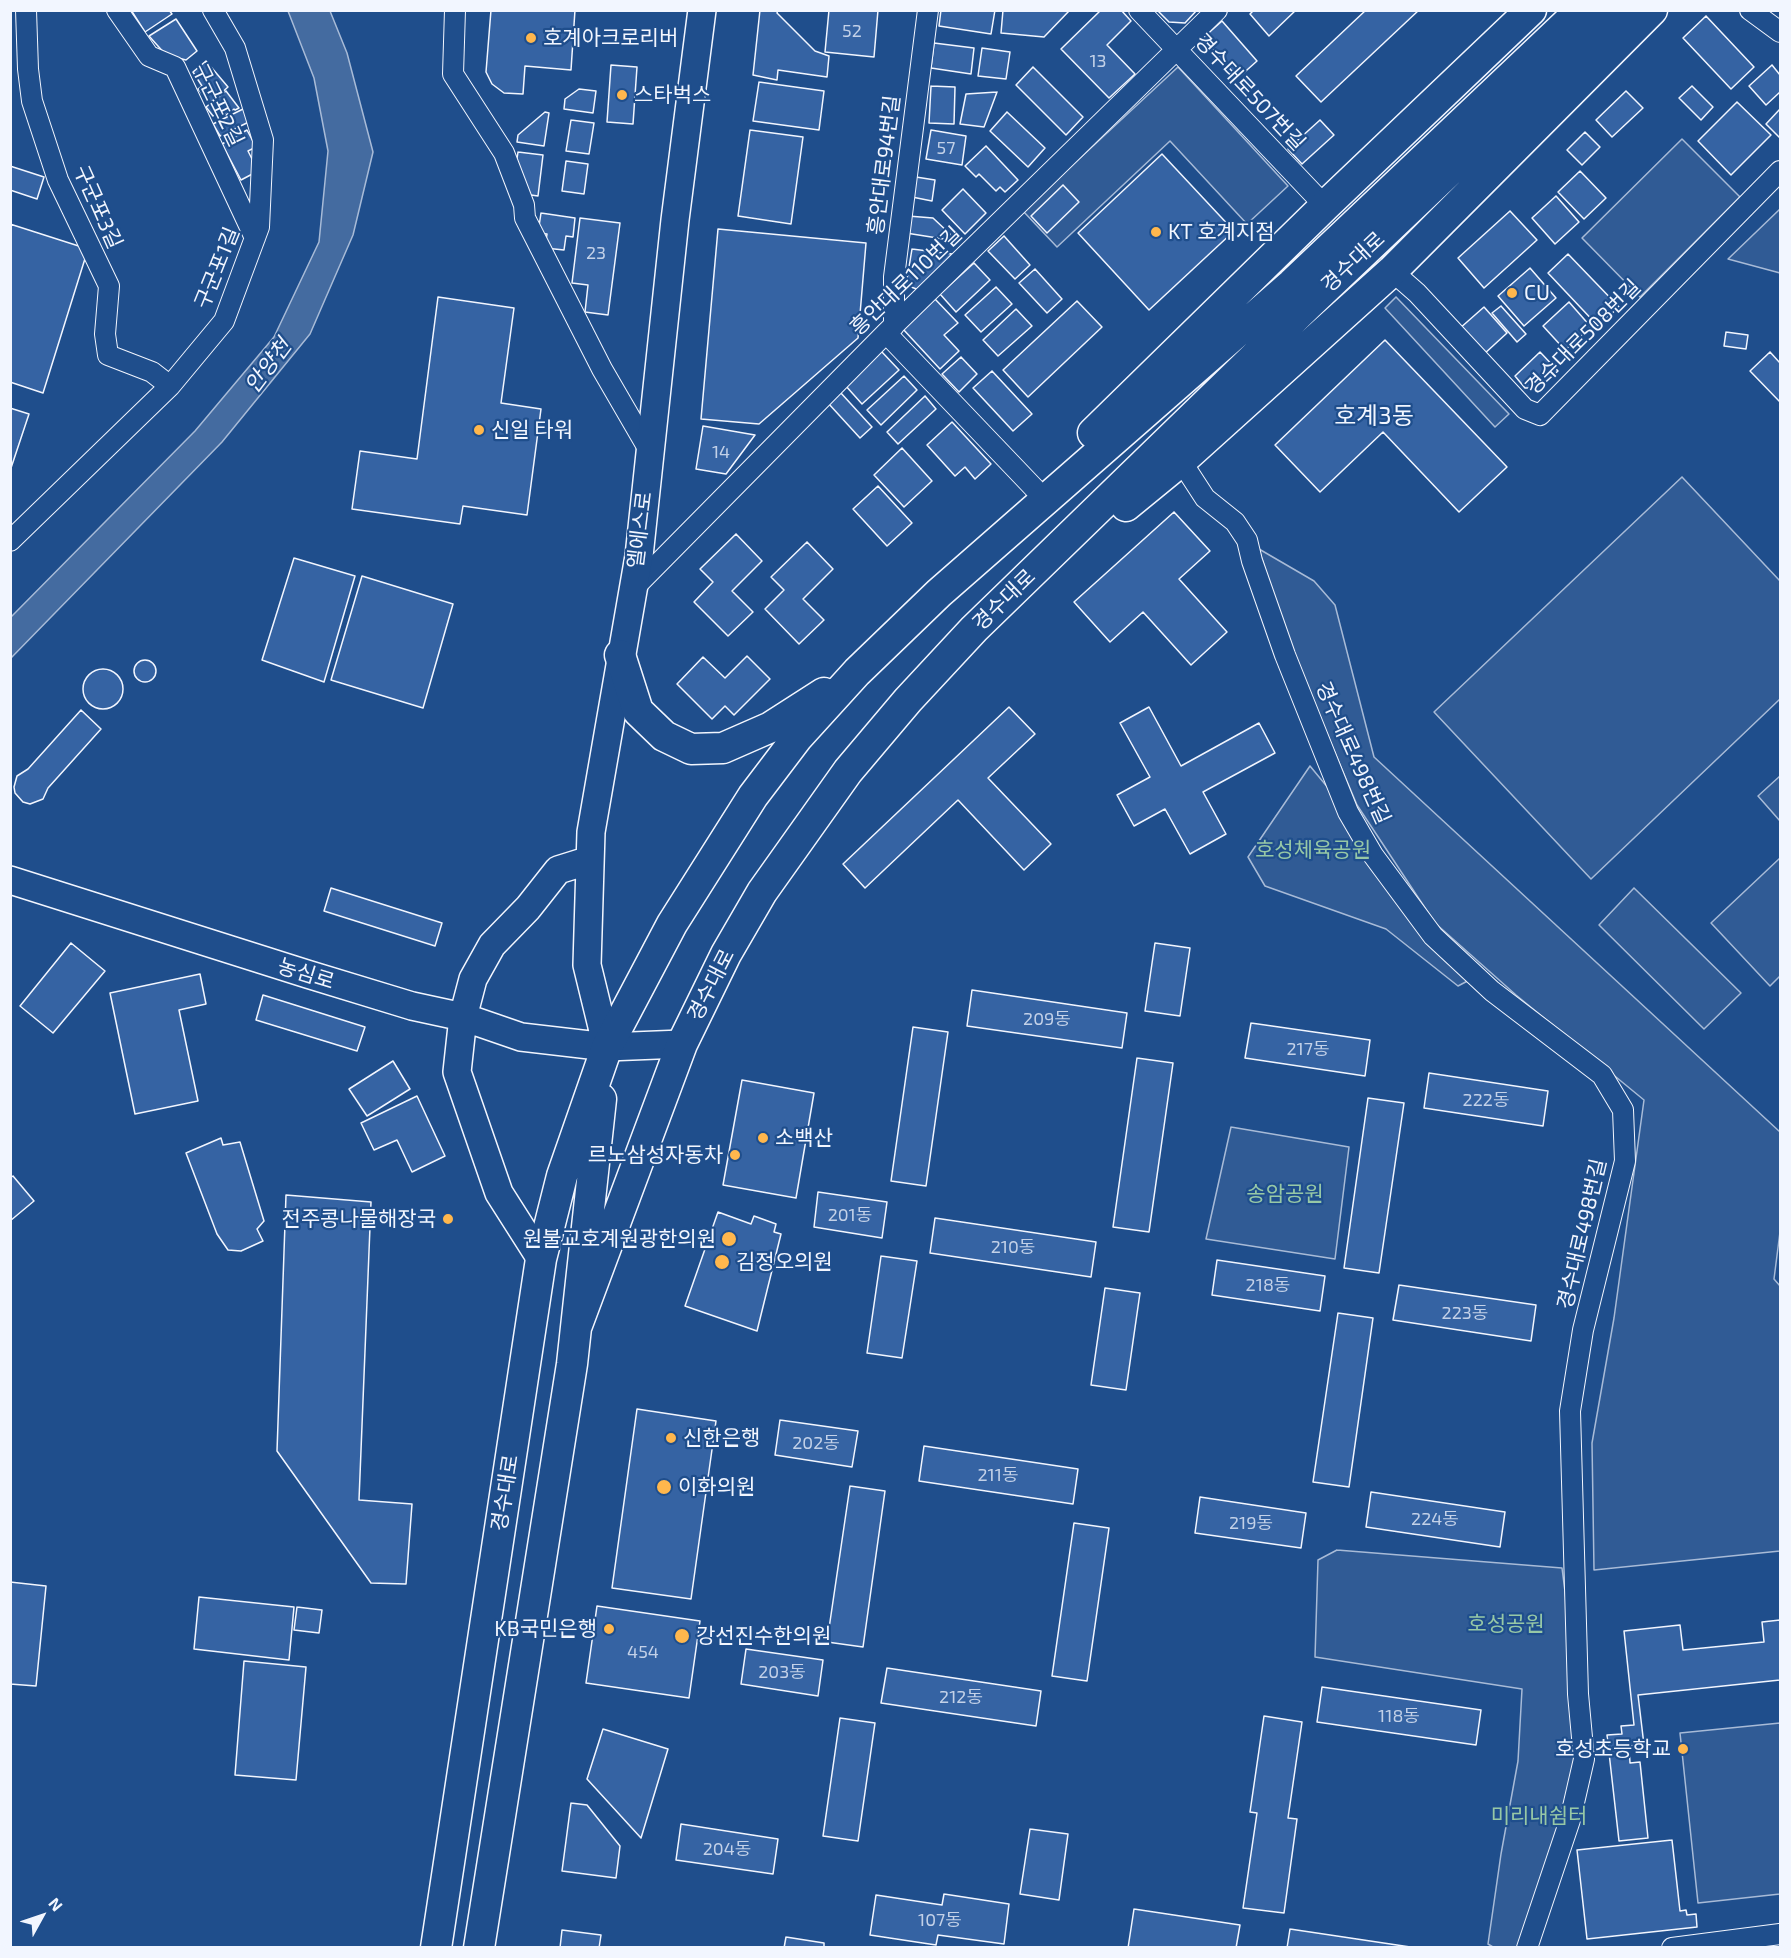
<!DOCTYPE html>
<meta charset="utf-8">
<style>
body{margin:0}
#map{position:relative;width:1791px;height:1958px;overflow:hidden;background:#1f4e8c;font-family:"Exo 2",sans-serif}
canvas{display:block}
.frame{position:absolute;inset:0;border:12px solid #f2f6ff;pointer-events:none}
.north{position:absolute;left:12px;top:1886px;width:60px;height:60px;-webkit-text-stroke:4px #1f4e8c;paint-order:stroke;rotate:50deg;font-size:16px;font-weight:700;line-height:24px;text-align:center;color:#f2f6ff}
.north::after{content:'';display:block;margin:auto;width:21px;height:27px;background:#f2f6ff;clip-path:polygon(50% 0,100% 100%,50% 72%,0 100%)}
</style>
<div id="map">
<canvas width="1791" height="1958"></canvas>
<div class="frame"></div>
<div class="north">N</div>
</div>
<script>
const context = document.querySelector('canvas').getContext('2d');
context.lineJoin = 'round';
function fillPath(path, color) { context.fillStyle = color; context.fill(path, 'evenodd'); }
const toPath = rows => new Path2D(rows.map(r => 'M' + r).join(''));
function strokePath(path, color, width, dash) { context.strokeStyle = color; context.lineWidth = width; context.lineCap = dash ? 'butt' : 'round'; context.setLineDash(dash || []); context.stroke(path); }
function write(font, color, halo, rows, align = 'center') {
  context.font = font + ' "Exo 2","Noto Sans KR",sans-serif'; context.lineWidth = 4.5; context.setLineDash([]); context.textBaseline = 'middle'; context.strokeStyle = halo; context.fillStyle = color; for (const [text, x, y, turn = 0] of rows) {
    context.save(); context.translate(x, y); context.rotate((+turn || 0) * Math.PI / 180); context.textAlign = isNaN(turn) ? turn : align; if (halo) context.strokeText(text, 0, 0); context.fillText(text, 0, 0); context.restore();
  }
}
const built = toPath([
 [1178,67,1288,186,1247,224,1170,141,1057,247,1023,211,1178,67],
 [1682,139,1740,197,1640,297,1582,238,1682,139],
 [1780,209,1780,273,1728,259,1780,209],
 [1396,297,1509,414,1495,427,1385,308,1396,297],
 [1682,477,1780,581,1780,699,1591,879,1434,712,1682,477],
 [1259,549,1314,581,1335,605,1374,757,1780,1132,1780,1232,1774,1279,1780,1286,1780,1551,1594,1570,1592,1443,1614,1318,1644,1100,1516,995,1435,923,1357,805,1285,634,1259,549],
 [1310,766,1348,812,1433,936,1477,976,1458,986,1386,929,1265,886,1248,857,1310,766],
 [1780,776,1780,821,1758,796,1780,776],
 [1780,858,1780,976,1770,986,1711,923,1780,858],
 [1634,888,1741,993,1704,1029,1599,925,1634,888],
 [1231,1127,1349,1147,1335,1259,1206,1239,1231,1127],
 [1337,1550,1562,1568,1578,1694,1570,1820,1527,1947,1493,1947,1488,1944,1501,1854,1518,1761,1522,1689,1315,1657,1318,1560,1337,1550],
 [1780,1723,1780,1894,1698,1903,1680,1733,1780,1723]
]);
fillPath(built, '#305b95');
strokePath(built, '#a8bbd7', 1.5);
const water = toPath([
 [288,11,330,11,347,53,373,152,353,235,310,334,222,442,11,658,11,617,195,431,274,337,319,242,328,151,314,78,288,11]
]);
fillPath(water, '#446ba0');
strokePath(water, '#a8bbd7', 1.5);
const building = toPath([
 [131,10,169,10,172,14,145,32,131,10],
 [491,10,575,10,571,70,525,66,523,94,504,93,492,84,486,72,491,10],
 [760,10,778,10,777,13,815,51,829,56,827,77,778,70,777,80,753,75,760,10],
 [829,10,878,10,874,57,825,52,829,10],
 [941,10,995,10,991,34,939,26,941,10],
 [1003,10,1070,10,1044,37,1001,33,1003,10],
 [1101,10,1121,10,1131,21,1107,45,1135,74,1109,98,1061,49,1101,10],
 [1157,10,1197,10,1185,23,1169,22,1157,10],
 [1254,10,1296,10,1269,36,1250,14,1254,10],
 [1366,10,1419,10,1321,102,1296,76,1366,10],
 [1706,16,1754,67,1731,89,1683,38,1706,16],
 [176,19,197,51,186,60,166,55,149,36,176,19],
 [1222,21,1257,61,1238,78,1203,38,1222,21],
 [934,43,974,48,971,74,931,68,934,43],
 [982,48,1010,52,1006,79,978,76,982,48],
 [206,61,228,87,210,103,198,89,202,86,193,72,206,61],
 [611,65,637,67,633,124,607,122,611,65],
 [1772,65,1780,75,1780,92,1766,105,1749,86,1772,65],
 [1033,67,1083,117,1066,135,1016,85,1033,67],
 [759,82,824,91,819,130,753,121,759,82],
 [931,86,955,87,954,124,929,123,931,86],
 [1692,86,1713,107,1701,120,1679,98,1692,86],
 [579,89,596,91,593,113,564,109,565,99,579,89],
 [226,91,239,108,235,110,234,109,226,115,222,110,213,116,206,107,226,91],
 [1626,91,1643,108,1612,137,1596,120,1626,91],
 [997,92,984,127,960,124,966,94,997,92],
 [1737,102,1771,135,1731,175,1698,141,1737,102],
 [249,106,255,119,220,136,213,124,249,106],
 [1780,109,1780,138,1766,124,1780,109],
 [545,112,549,113,544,146,517,142,518,135,545,112],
 [1007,112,1045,148,1028,167,990,131,1007,112],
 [571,120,594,123,589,154,566,151,571,120],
 [1320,120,1334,135,1302,164,1288,149,1320,120],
 [247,130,256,147,248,151,258,171,241,180,222,144,247,130],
 [750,130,803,137,791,224,738,216,750,130],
 [931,130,966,136,962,165,926,159,931,130],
 [1585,132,1600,147,1582,165,1567,150,1585,132],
 [986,146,1018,180,1005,192,1000,187,996,191,979,174,976,177,965,166,986,146],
 [518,152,543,155,538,196,524,194,516,165,518,152],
 [1162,154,1234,231,1149,310,1078,233,1162,154],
 [566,161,588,164,584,194,562,191,566,161],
 [10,166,44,177,37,199,10,190,10,166],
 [1580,171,1606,198,1584,219,1558,192,1580,171],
 [916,177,935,180,932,201,912,197,916,177],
 [1063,185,1079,202,1047,233,1031,216,1063,185],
 [963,189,986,213,965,234,942,210,963,189],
 [1556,196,1579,222,1555,244,1532,218,1556,196],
 [1510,211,1537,240,1484,288,1458,258,1510,211],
 [541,213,575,218,573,237,566,236,564,250,545,248,547,234,538,233,541,213],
 [908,216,933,218,950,234,950,240,906,233,908,216],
 [580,218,620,223,608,315,585,312,588,285,572,283,580,218],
 [10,224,88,249,43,393,10,382,10,224],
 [718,229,866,243,858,338,759,424,701,419,718,229],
 [1004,236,1030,265,1015,279,988,251,1004,236],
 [912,249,952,254,919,290,906,285,912,249],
 [1568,254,1619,307,1598,326,1548,273,1568,254],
 [974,263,990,280,956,312,940,294,974,263],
 [1530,268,1556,298,1524,326,1498,296,1530,268],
 [1035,269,1062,299,1047,313,1019,283,1035,269],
 [996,287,1012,304,981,332,965,315,996,287],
 [438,297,514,308,501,403,541,409,527,515,463,506,460,524,352,509,360,451,417,459,438,297],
 [934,298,958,323,944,335,959,351,940,369,902,328,934,298],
 [1077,301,1102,327,1028,397,1003,370,1077,301],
 [1569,302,1591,327,1565,350,1543,326,1569,302],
 [1501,306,1526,334,1517,342,1492,313,1501,306],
 [1484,307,1507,333,1483,355,1459,329,1484,307],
 [1016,309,1032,326,998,356,983,340,1016,309],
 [1726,332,1748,335,1746,349,1724,346,1726,332],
 [1385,340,1507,467,1459,512,1383,432,1320,492,1275,445,1385,340],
 [881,351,899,370,862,404,845,385,881,351],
 [1540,352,1558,371,1539,388,1525,388,1515,376,1540,352],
 [1770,352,1780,363,1780,402,1750,371,1770,352],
 [961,357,977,374,959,392,942,374,961,357],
 [992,371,1032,414,1013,431,973,388,992,371],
 [904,376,917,390,881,425,867,410,904,376],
 [840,392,872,427,860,438,828,403,840,392],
 [925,396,936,409,898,444,887,432,925,396],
 [10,408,29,414,10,471,10,408],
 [952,422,991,464,975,479,965,467,955,476,927,445,952,422],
 [703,426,755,435,726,474,696,469,703,426],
 [902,448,932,481,904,507,874,475,902,448],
 [878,486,912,523,887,546,853,509,878,486],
 [1174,512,1210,551,1179,579,1227,632,1191,665,1143,612,1110,642,1074,602,1174,512],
 [736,534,762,561,732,591,753,612,728,636,694,602,713,582,700,569,736,534],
 [807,542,833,569,803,599,824,620,799,644,765,609,784,590,771,577,807,542],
 [294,558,355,576,324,682,262,660,294,558],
 [362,576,453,604,423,708,331,680,362,576],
 [747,656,770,679,734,715,725,706,712,719,677,684,703,657,725,678,747,656],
 '134 671a11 11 0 1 1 22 0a11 11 0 1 1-22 0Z',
 '83 689a20 20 0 1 1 40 0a20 20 0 1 1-40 0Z',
 [1009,707,1035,734,988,778,1051,844,1024,870,958,800,865,888,843,864,1009,707],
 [1149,707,1181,766,1259,723,1275,753,1203,792,1226,834,1190,854,1165,809,1134,826,1117,795,1150,777,1120,723,1149,707],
 [81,710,101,729,48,788,43,799,30,804,23,802,15,793,14,787,17,776,28,769,81,710],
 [331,888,442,923,435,946,324,911,331,888],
 [71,943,105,971,53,1033,20,1006,71,943],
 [1155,943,1190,948,1180,1016,1145,1011,1155,943],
 [200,974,206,1004,179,1010,198,1101,135,1114,110,993,200,974],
 [972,990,1127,1013,1122,1048,967,1026,972,990],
 [263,995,365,1027,357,1051,256,1020,263,995],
 [1251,1023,1370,1040,1365,1076,1245,1058,1251,1023],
 [913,1027,948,1032,926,1186,891,1181,913,1027],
 [1137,1058,1173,1063,1149,1232,1113,1227,1137,1058],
 [393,1061,410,1089,367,1116,349,1089,393,1061],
 [1429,1073,1548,1091,1543,1126,1424,1108,1429,1073],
 [742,1080,814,1093,796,1198,723,1185,742,1080],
 [417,1096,445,1156,412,1172,397,1140,374,1150,361,1123,417,1096],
 [1368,1098,1404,1103,1379,1273,1344,1268,1368,1098],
 [221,1138,223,1145,240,1142,264,1221,257,1229,263,1241,241,1251,228,1250,217,1234,186,1153,221,1138],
 [13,1176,34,1201,10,1221,10,1178,13,1176],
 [818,1192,887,1202,882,1238,814,1227,818,1192],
 [286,1195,371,1202,359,1500,412,1504,406,1584,371,1583,277,1451,286,1195],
 [718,1212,751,1224,754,1216,776,1224,774,1232,781,1234,757,1331,685,1306,718,1212],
 [935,1218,1096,1242,1091,1277,930,1253,935,1218],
 [881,1256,917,1261,902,1358,867,1353,881,1256],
 [1217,1260,1325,1276,1320,1311,1212,1295,1217,1260],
 [1399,1285,1536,1305,1531,1341,1393,1320,1399,1285],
 [1105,1288,1140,1293,1126,1390,1091,1385,1105,1288],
 [1338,1313,1373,1318,1349,1487,1313,1482,1338,1313],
 [637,1409,716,1421,691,1599,612,1588,637,1409],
 [780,1420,858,1431,852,1467,775,1455,780,1420],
 [924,1446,1078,1469,1073,1504,919,1481,924,1446],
 [850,1486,885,1491,863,1647,827,1642,850,1486],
 [1371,1492,1505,1512,1500,1547,1366,1527,1371,1492],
 [1200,1497,1306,1513,1301,1548,1195,1533,1200,1497],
 [1074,1523,1109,1528,1087,1681,1052,1676,1074,1523],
 [10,1582,46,1586,36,1686,10,1684,10,1582],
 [199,1597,294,1607,289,1660,194,1649,199,1597],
 [597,1606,700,1621,689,1698,586,1683,597,1606],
 [297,1607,322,1610,319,1633,294,1630,297,1607],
 [1780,1620,1780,1680,1638,1695,1644,1745,1629,1746,1630,1763,1640,1762,1648,1838,1619,1841,1607,1735,1622,1734,1621,1726,1634,1725,1624,1631,1680,1625,1683,1650,1764,1642,1762,1622,1780,1620],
 [746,1649,823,1660,818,1696,741,1684,746,1649],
 [244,1661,306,1667,296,1780,235,1775,244,1661],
 [887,1668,1041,1691,1036,1726,881,1703,887,1668],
 [1322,1687,1481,1710,1476,1745,1317,1722,1322,1687],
 [1264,1716,1302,1722,1288,1818,1297,1819,1284,1913,1243,1908,1257,1813,1250,1812,1264,1716],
 [840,1718,875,1723,858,1841,823,1836,840,1718],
 [603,1729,668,1749,641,1838,587,1779,603,1729],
 [571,1803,587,1805,620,1846,616,1878,562,1871,571,1803],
 [681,1824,778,1839,773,1874,676,1860,681,1824],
 [1030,1829,1068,1834,1059,1900,1020,1894,1030,1829],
 [1672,1840,1680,1911,1686,1910,1687,1915,1696,1914,1697,1927,1587,1939,1577,1850,1672,1840],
 [944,1894,1009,1904,1004,1944,938,1935,936,1945,870,1935,876,1895,942,1905,944,1894],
 [1134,1909,1240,1925,1236,1948,1128,1948,1134,1909],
 [1290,1929,1417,1948,1287,1948,1290,1929],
 [562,1930,601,1935,599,1948,560,1948,562,1930],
 [786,1937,824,1943,824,1948,784,1948,786,1937]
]);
fillPath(building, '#3563a3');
strokePath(building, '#f2f6ff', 1.5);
const street = toPath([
 [26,10,28,69,32,101,58,180,109,286,105,334,108,355,152,372,170,386],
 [117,10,149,56,175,67,255,238],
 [455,10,453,74,504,153,524,205,525,218,602,369,649,450],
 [1139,10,1325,206],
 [1750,10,1780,32],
 [1392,271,1417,293,1525,409,1540,415,1780,171],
 [894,326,894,277,928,10],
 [886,333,1035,489],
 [1181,461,1205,498,1235,522,1247,540,1252,561,1285,655,1348,812,1373,855,1433,936,1492,991,1602,1075,1623,1110,1625,1161,1583,1330,1570,1411,1578,1694,1584,1759,1570,1820,1527,1948],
 [10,541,170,386,224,321,259,227,263,140,235,48,213,10],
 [632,590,886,333,1217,10],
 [1672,1948,1780,1934]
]);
const secondary = toPath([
 [10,880,307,974,412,1006,463,1017,521,1037,607,1047,682,1044],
 [607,1047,587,965,591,832,639,556,675,220,702,10],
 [541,1259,499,1193,457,1072,463,1017,473,979,492,945,528,908,558,870,590,860]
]);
const primary = toPath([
 [1093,433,1325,206,1531,10],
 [1126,506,1181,461,1392,271,1652,10],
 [620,655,638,711,664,736,691,749,723,748,771,727,824,693],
 [577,1325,682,1044,726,954,762,892,848,771,908,700,974,629,1308,305,1619,10],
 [436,1948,541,1259,562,1176,607,1047,672,924,753,796,797,738,857,672,939,593,1292,284,1581,10],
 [479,1948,572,1364,601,1099]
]);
strokePath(street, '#f2f6ff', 22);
strokePath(secondary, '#f2f6ff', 30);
strokePath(primary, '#f2f6ff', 33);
strokePath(street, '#1f4e8c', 20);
strokePath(secondary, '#1f4e8c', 27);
strokePath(primary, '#1f4e8c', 30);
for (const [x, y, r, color] of [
 [531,38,6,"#ffb74d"],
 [622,95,6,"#ffb74d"],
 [1156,232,6,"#ffb74d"],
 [1512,293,6,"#ffb74d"],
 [479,430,6,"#ffb74d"],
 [763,1138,6,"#ffb74d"],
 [735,1155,6,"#ffb74d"],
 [448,1219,6,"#ffb74d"],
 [729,1239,8,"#ffb74d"],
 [722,1262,8,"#ffb74d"],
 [671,1438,6,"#ffb74d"],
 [664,1487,8,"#ffb74d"],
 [609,1629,6,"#ffb74d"],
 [682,1636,8,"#ffb74d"],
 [1683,1749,6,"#ffb74d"]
]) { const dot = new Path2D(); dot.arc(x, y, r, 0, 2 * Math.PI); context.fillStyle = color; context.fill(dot); strokePath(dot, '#1f4e8c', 2); }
write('18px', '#c3d1e8', null, [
 ["52",852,31],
 ["13",1098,61],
 ["57",946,148],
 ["23",596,253],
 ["14",721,452],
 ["209동",1047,1019],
 ["217동",1308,1049],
 ["222동",1486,1100],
 ["201동",850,1215],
 ["210동",1013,1247],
 ["218동",1268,1285],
 ["223동",1465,1313],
 ["202동",816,1443],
 ["211동",998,1475],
 ["224동",1435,1519],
 ["219동",1251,1523],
 ["454",643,1652],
 ["203동",782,1672],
 ["212동",961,1697],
 ["118동",1399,1716],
 ["204동",727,1849],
 ["107동",940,1920]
]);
write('21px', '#f2f6ff', '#1f4e8c', [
 ["호계아크로리버",543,38],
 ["스타벅스",634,95],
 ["KT 호계지점",1168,232],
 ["CU",1524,293],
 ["신일 타워",491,430],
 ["소백산",775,1138],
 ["르노삼성자동차",723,1155,"right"],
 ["전주콩나물해장국",436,1219,"right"],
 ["원불교호계원광한의원",716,1239,"right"],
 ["김정오의원",736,1262],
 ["신한은행",683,1438],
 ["이화의원",678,1487],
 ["KB국민은행",597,1629,"right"],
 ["강선진수한의원",696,1636],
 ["호성초등학교",1671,1749,"right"]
], 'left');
write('21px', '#f2f6ff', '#1f4e8c', [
 ["경수대로507번길",1250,92,47],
 ["구군포2길",218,105,64],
 ["흥안대로94번길",884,165,-83],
 ["구군포3길",98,207,66],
 ["경수대로",1353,262,-43],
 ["구군포1길",217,268,-68],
 ["흥안대로110번길",906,281,-44],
 ["경수대로508번길",1583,337,-45],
 ["엘에스로",640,530,-83],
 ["경수대로",1004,600,-44],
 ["경수대로498번길",1353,753,66],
 ["농심로",306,974,17],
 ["경수대로",711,985,-63],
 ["경수대로498번길",1582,1234,-77],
 ["경수대로",505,1493,-81]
]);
write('21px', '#97c8a6', '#1f4e8c', [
 ["호성체육공원",1313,850],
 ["송암공원",1285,1194],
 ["호성공원",1506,1624],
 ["미리내쉼터",1539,1816]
]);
write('italic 22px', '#f2f6ff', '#1f4e8c', [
 ["안양천",268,366,-53]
]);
write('24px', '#f2f6ff', '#1f4e8c', [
 ["호계3동",1374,416]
]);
</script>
